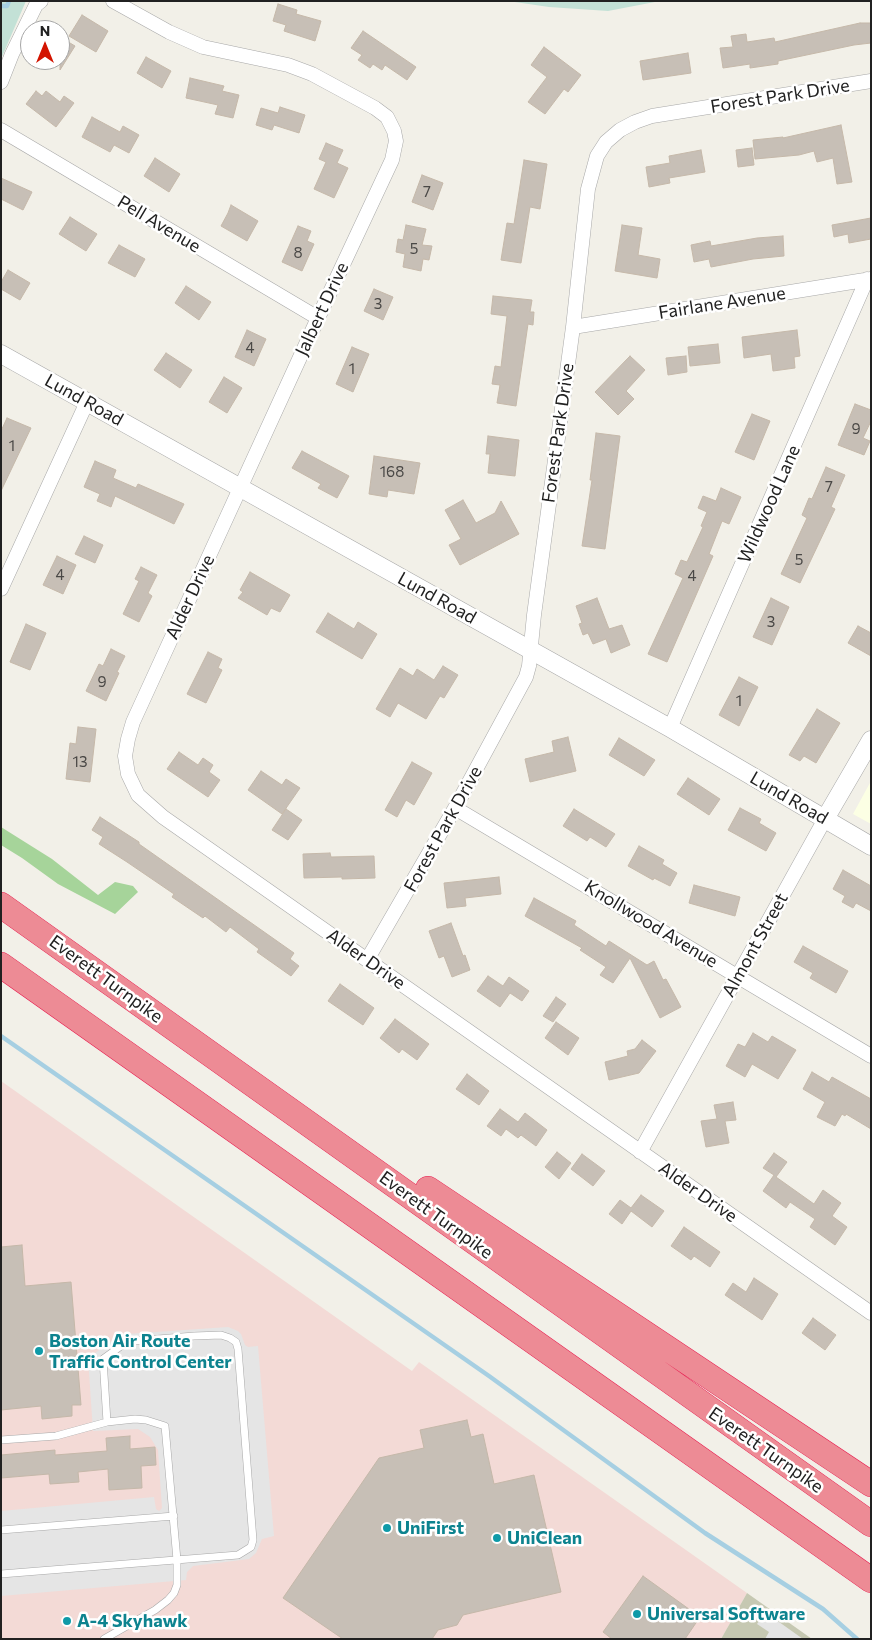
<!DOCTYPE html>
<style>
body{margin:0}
#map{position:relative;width:872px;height:1640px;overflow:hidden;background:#f2f0e8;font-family:Commissioner,sans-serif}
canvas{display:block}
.frame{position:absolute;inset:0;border:2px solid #212121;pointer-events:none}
.north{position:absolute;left:20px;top:20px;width:50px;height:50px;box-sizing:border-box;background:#fff;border:1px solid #a6a6a6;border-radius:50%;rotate:0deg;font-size:14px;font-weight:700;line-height:20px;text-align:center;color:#212121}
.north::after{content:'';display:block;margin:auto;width:18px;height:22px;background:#d31400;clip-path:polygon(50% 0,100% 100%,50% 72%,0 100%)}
</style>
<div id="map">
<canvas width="872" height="1640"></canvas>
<div class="frame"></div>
<div class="north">N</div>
</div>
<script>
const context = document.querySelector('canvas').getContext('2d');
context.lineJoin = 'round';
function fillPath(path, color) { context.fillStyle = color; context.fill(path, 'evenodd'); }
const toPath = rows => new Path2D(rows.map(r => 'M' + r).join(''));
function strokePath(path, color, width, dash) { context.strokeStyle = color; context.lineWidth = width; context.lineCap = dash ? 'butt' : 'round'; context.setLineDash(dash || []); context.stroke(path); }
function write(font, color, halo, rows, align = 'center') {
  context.font = font + ' Commissioner,sans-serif'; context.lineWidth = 5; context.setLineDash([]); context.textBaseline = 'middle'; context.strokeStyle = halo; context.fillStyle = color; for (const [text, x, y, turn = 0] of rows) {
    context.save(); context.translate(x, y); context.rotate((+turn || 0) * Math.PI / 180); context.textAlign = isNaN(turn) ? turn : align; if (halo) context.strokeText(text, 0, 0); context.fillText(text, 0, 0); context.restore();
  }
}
fillPath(toPath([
 [1,1081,412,1371,419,1362,747,1593,721,1639,1,1639]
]), '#f3dad6');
fillPath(toPath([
 [871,781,871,824,853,814]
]), '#fcffe4');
fillPath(toPath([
 [747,1593,812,1639,721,1639]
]), '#c6c8b2');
fillPath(toPath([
 [1,827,52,859,98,895,115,882,133,886,138,892,115,914,58,884,22,858,1,845]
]), '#a6d49a');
fillPath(toPath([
 [1,1,26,1,1,59],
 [508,1,660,1,608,11,549,7]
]), '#c3e1d6');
fillPath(toPath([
 [228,1327,238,1331,241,1334,245,1345,248,1347,258,1346,274,1536,262,1539,256,1553,249,1559,193,1566,187,1572,186,1580,1,1596,1,1511,154,1497,156,1509,159,1511,162,1508,158,1450,150,1437,138,1429,93,1431,88,1358,116,1338,127,1334],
 [765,1612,803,1639,765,1639,769,1632,757,1624]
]), '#e5e5e5');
strokePath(toPath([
 [1,6,7,6,9,1],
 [1,1036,489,1376,705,1533,823,1609,857,1639]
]), '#a6cfe2', 4.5);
const building = toPath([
 [278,4,297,10,296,14,321,21,315,41,284,31,286,25,273,21,278,4],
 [82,15,108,31,96,52,69,36,82,15],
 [860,23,871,23,871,43,854,45,778,61,778,64,750,68,750,64,723,68,720,48,733,47,731,36,746,34,747,42,774,38,775,42,860,23],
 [363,31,416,67,407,80,385,65,382,70,373,64,370,68,358,60,362,55,351,48,363,31],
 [60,37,75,46,60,70,60,37],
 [544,47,581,75,568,92,564,89,545,114,528,102,547,77,531,65,544,47],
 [688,53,691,73,643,80,640,61,688,53],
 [146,57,171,71,162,88,137,73,146,57],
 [190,78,224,86,222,91,239,95,233,118,215,114,218,105,186,98,190,78],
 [36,91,42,96,46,91,60,102,64,96,74,103,56,127,26,104,36,91],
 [280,107,305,115,299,133,274,125,272,130,256,125,261,108,278,113,280,107],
 [92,117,120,132,123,126,139,135,129,153,114,145,110,152,82,137,92,117],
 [841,125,852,182,837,184,833,158,817,162,814,151,799,155,755,159,753,140,783,137,783,138,841,125],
 [326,143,343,150,337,163,348,168,334,198,314,189,326,162,319,159,326,143],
 [752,148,754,165,738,167,736,150,752,148],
 [701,150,705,172,669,178,670,183,649,187,646,167,670,163,669,156,701,150],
 [155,158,180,174,169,192,144,176,155,158],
 [524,160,547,164,540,209,530,207,521,263,501,260,507,223,514,224,524,160],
 [422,175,443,183,433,210,412,202,422,175],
 [1,178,32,192,23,210,1,199,1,178],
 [231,205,258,221,247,241,221,226,228,213,231,205],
 [70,217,97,234,86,251,59,234,70,217],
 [871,218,871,239,849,243,848,234,834,237,832,225,871,218],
 [406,225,426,229,422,245,432,246,429,260,423,259,421,271,403,267,405,254,396,252,398,239,403,240,406,225],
 [622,225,642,228,638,255,660,259,657,278,615,271,622,225],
 [298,226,311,231,307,241,314,244,302,271,282,262,298,226],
 [783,236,784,256,753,259,711,267,709,259,694,262,691,245,710,241,711,246,757,238,783,236],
 [119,245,145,259,135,277,108,263,119,245],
 [8,270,30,283,20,300,1,289,1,282,8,270],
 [186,286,211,302,199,320,175,303,186,286],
 [374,289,393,297,383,320,364,311,374,289],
 [493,296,532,300,530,312,534,312,533,325,528,324,516,406,497,403,500,385,492,384,495,366,501,367,507,316,491,314,493,296],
 [247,330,266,339,254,366,235,357,247,330],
 [797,330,800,356,794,357,795,368,773,371,771,354,744,358,742,337,797,330],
 [718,344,720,363,690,366,688,347,718,344],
 [352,347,369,354,353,392,336,384,352,347],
 [166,353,192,370,180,388,154,370,166,353],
 [630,356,645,370,626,391,634,399,618,415,595,392,630,356],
 [686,356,687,372,668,375,666,358,686,356],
 [224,377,242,388,227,413,209,402,224,377],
 [855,404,871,410,871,421,863,438,870,441,864,455,838,445,855,404],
 [752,414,770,421,754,460,735,452,752,414],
 [7,418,31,428,1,491,1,431,7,418],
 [596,433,620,436,605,549,582,546,592,480,590,480,596,433],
 [488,436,519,440,515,476,488,473,490,454,486,454,488,436],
 [302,451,349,476,337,498,318,488,321,484,292,468,302,451],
 [374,456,420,463,414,494,388,490,387,497,369,494,374,456],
 [95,461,116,470,113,478,136,488,138,484,184,504,174,524,115,496,111,507,97,501,100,494,84,487,95,461],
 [826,467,845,475,831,507,835,509,800,583,781,574,807,518,802,515,809,498,812,499,826,467],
 [721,488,741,497,729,524,722,521,709,554,713,556,667,662,648,654,683,578,675,574,681,560,687,562,703,527,701,526,707,512,698,508,703,496,716,501,721,488],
 [463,500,476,523,495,513,501,501,519,534,460,565,449,545,461,539,445,510,463,500],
 [84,536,103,545,95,563,75,554,84,536],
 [57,556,76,565,63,594,43,585,57,556],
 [141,567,157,575,148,593,152,596,139,622,123,614,139,581,135,579,141,567],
 [250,572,290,595,280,612,271,608,267,615,238,598,243,592,240,590,250,572],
 [597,598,609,629,622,625,630,645,611,653,606,639,593,644,588,633,583,635,579,624,582,623,576,606,597,598],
 [771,598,789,607,772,645,753,637,771,598],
 [328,613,354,629,358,622,377,634,362,659,316,632,328,613],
 [26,624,46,633,30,670,10,662,26,624],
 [858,626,871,633,871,656,848,643,858,626],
 [111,649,125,656,117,672,119,673,106,701,86,691,99,664,103,666,111,649],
 [208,652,222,659,218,668,222,670,206,703,187,694,208,652],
 [443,666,458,675,444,698,440,696,426,719,398,703,390,717,376,709,400,668,413,676,417,669,434,680,443,666],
 [739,677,758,687,739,726,719,715,739,677],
 [817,709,840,723,816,763,804,756,800,761,789,755,817,709],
 [78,727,96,729,90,782,66,779,70,743,76,744,78,727],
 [568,737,576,771,530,782,525,759,554,752,552,741,568,737],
 [619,738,655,760,644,776,609,755,619,738],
 [179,752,198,765,203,758,213,765,209,772,220,780,208,797,167,769,179,752],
 [412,762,432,773,414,805,406,800,397,817,385,810,412,762],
 [261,771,282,785,286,779,300,788,282,814,248,790,261,771],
 [688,778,720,799,709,815,677,794,688,778],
 [740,808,761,819,759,823,776,833,766,851,728,830,740,808],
 [286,809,302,820,288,840,272,830,286,809],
 [574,809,615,834,606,847,590,837,587,841,563,826,574,809],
 [100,817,139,842,139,844,294,953,290,959,299,966,291,976,257,952,259,949,230,927,226,932,205,916,203,918,172,897,174,894,127,862,99,844,103,837,92,830,100,817],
 [639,846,664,860,662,864,677,873,670,886,654,878,653,880,628,866,639,846],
 [330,853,331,857,374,856,375,878,342,879,342,877,304,878,303,854,330,853],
 [843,870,871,886,871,911,856,903,853,908,842,902,845,896,833,889,843,870],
 [499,877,501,894,465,898,466,906,447,908,444,883,499,877],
 [694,885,740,897,735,916,689,903,694,885],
 [534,898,576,921,574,925,606,946,609,941,647,965,654,961,663,980,666,979,681,1007,660,1018,630,958,613,983,600,975,606,967,580,950,582,948,525,916,534,898],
 [451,923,463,956,465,955,470,970,452,977,444,956,439,958,429,931,451,923],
 [803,946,848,971,836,993,810,978,813,973,794,962,803,946],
 [488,976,503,986,509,977,529,991,522,1001,510,993,500,1007,477,991,488,976],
 [340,984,374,1008,363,1025,328,1001,340,984],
 [556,997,566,1004,553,1022,543,1016,556,997],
 [395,1019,429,1044,417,1060,402,1049,399,1053,380,1038,395,1019],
 [556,1022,579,1038,568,1055,545,1038,556,1022],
 [753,1033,768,1042,772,1036,796,1050,778,1079,752,1064,745,1077,726,1066,738,1044,745,1047,753,1033],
 [642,1040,656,1051,639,1073,609,1080,605,1062,628,1056,627,1051,635,1049,642,1040],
 [812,1072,829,1082,832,1077,871,1099,871,1129,846,1114,845,1116,842,1114,835,1126,817,1117,825,1102,803,1089,812,1072],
 [467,1074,489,1091,479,1105,456,1089,467,1074],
 [733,1102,736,1120,725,1121,729,1143,706,1147,701,1121,717,1119,714,1105,733,1102],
 [500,1109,518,1122,525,1113,547,1130,536,1146,521,1135,518,1138,506,1129,501,1136,487,1126,500,1109],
 [557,1152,571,1163,559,1179,545,1167,557,1152],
 [774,1153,787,1162,776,1177,814,1204,823,1190,841,1203,832,1216,847,1227,835,1245,810,1227,815,1219,790,1202,786,1208,763,1191,774,1175,763,1168,774,1153],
 [582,1154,605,1171,593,1186,571,1169,582,1154],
 [641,1195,664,1211,652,1227,631,1211,622,1224,609,1214,620,1200,631,1208,641,1195],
 [684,1227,720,1252,710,1267,694,1256,691,1260,671,1246,684,1227],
 [22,1245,25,1286,71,1282,81,1405,72,1405,72,1416,42,1419,41,1406,1,1410,1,1247,22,1245],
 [754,1278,778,1294,762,1320,725,1295,733,1283,746,1292,754,1278],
 [813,1318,836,1335,825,1350,802,1333,813,1318],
 [467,1420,471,1437,483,1434,494,1484,534,1475,561,1592,463,1615,457,1625,438,1630,432,1639,343,1639,283,1598,379,1458,424,1448,420,1430,467,1420],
 [130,1436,130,1449,155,1447,156,1465,141,1466,142,1488,109,1490,108,1469,78,1472,79,1482,50,1484,49,1474,1,1478,1,1455,55,1450,55,1455,107,1451,106,1438,130,1436],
 [643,1576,700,1617,685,1639,612,1639,603,1632,643,1576]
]);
fillPath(building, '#c7bfb6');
strokePath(building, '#c5b8a9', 1);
const service = toPath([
 [1,1440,56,1436,107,1422,103,1359,121,1346,134,1341,194,1336,221,1335,230,1338,236,1342,238,1349,253,1540,251,1547,238,1555,1,1574],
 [1,1530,174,1516],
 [104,1639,155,1610,168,1600,174,1593,177,1585,177,1560,165,1426,146,1420,135,1419,107,1422]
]);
const minor = toPath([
 [113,1,169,32,203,47,288,65,312,74,375,108,387,117,394,131,396,141,392,160,318,318,133,722,128,739,125,756,128,774,138,795,163,817,871,1313],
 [1,82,12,54,36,5,41,1],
 [1,130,318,318],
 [573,327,871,279],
 [1,589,87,402],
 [670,728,867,279],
 [455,808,871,1056],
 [367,960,455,808,526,677,529,666,534,615,573,327,588,189,597,156,606,142,620,130,635,122,652,116,871,81],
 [640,1152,825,819]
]);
const tertiary = toPath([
 [1,354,670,728,871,846],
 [825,819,871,740]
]);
const motorway = toPath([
 [1,905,871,1524],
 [1,965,871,1580],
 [428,1189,871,1484]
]);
strokePath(service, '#a8a8a8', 8);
strokePath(minor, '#a8a8a8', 15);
strokePath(tertiary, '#a8a8a8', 19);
strokePath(motorway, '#e71e50', 26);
strokePath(service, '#fff', 7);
strokePath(minor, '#fff', 14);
strokePath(tertiary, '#fff', 18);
strokePath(motorway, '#ed8b95', 25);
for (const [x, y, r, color] of [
 [39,1351,5,"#0f9aa8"],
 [387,1528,5,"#0f9aa8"],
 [497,1538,5,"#0f9aa8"],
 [637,1614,5,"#0f9aa8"],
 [67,1621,5,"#0f9aa8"]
]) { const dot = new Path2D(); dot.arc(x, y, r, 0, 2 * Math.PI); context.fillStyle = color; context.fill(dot); strokePath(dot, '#fff', 2); }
write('15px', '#4a4846', null, [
 ["7",427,192],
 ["5",414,249],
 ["8",298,253],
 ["3",378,304],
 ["4",250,348],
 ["1",352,369],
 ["9",856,429],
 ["1",12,446],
 ["168",392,472],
 ["7",829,487],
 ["5",799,560],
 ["4",60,575],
 ["4",692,576],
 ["3",771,622],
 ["9",102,682],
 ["1",739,701],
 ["13",80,762]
]);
write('18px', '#212121', '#fff', [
 ["Forest Park Drive",780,96,-9],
 ["Pell Avenue",159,224,31],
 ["Fairlane Avenue",722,303,-9],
 ["Jalbert Drive",322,309,-65],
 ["Lund Road",84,400,29],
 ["Forest Park Drive",558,433,-82],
 ["Wildwood Lane",769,504,-66],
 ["Alder Drive",190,597,-65],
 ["Lund Road",437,598,29],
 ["Lund Road",789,798,30],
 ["Forest Park Drive",443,829,-61],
 ["Knollwood Avenue",651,924,31],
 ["Almont Street",755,945,-61],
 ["Alder Drive",366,959,35],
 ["Everett Turnpike",106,979,36],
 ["Alder Drive",698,1192,35],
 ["Everett Turnpike",436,1215,36],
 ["Everett Turnpike",766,1450,35]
]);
write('bold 18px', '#0d838f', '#fff', [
 ["Boston Air Route",49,1341],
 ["Traffic Control Center",49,1362],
 ["UniFirst",397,1528],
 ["UniClean",507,1538],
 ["Universal Software",647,1614],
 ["A-4 Skyhawk",77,1621]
], 'left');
</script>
